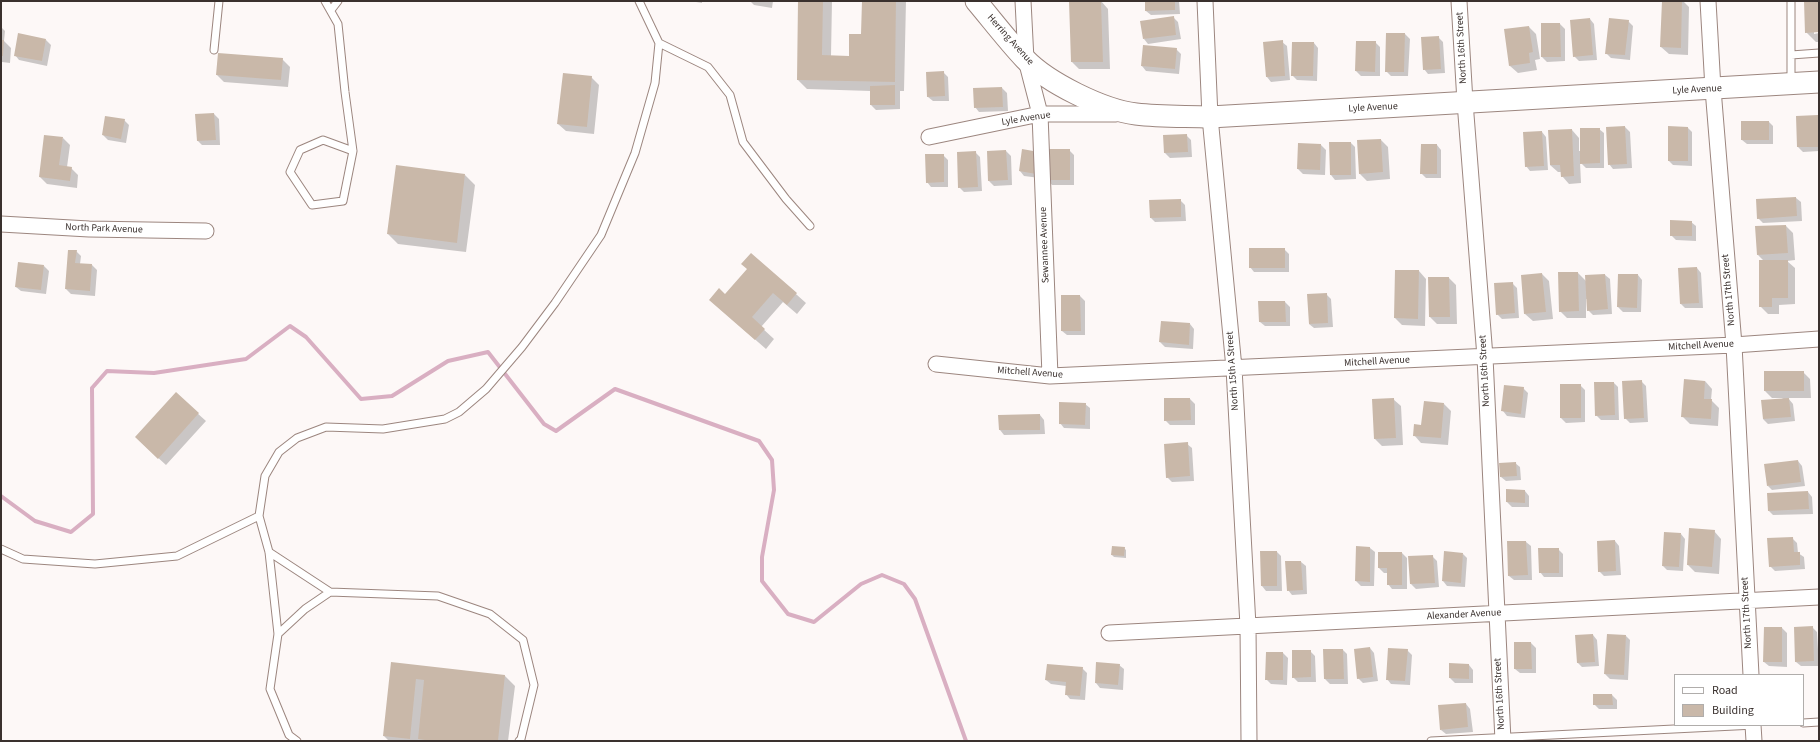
<!DOCTYPE html>
<style>
body{margin:0}
#map{position:relative;width:1820px;height:742px;overflow:hidden;background:#fdf8f7;font-family:"Source Sans 3",sans-serif}
canvas{display:block}
.frame{position:absolute;inset:0;border:2px solid #3a312e;pointer-events:none}
.legend{position:absolute;left:1674px;top:674px;width:130px;height:52px;box-sizing:border-box;background:#fff;border:1px solid #b0adab;margin:0;padding:5px 7px;list-style:none;font-size:12px;color:#3a312e}
.legend li{display:flex;align-items:center;gap:8px;height:20px}
.legend b{width:20px;border:1px solid #b0adab}
</style>
<div id="map">
<canvas width="1820" height="742"></canvas>
<div class="frame"></div>
<ul class="legend">
<li><b style="height:5px;background:#fff"></b>Road</li>
<li><b style="height:11px;background:#c9b8a9"></b>Building</li>
</ul>
</div>
<script>
const g = document.querySelector('canvas').getContext('2d');
g.lineJoin = 'round';
function paint(path, color) { g.fillStyle = color; g.fill(path, 'evenodd'); }
function trace(path, color, width, dash) { g.strokeStyle = color; g.lineWidth = width; g.lineCap = dash ? 'butt' : 'round'; g.setLineDash(dash || []); g.stroke(path); }
function write(font, color, halo, rows, align = 'center') {
  g.font = font + ' "Source Sans 3",sans-serif'; g.lineWidth = 3.5; g.setLineDash([]); g.textBaseline = 'middle'; g.strokeStyle = halo; g.fillStyle = color; for (const [text, x, y, turn = 0] of rows) {
    g.save(); g.translate(x, y); g.rotate((+turn || 0) * Math.PI / 180); g.textAlign = isNaN(turn) ? turn : align; if (halo) g.strokeText(text, 0, 0); g.fillText(text, 0, 0); g.restore();
  }
}
const shadow = new Path2D(`
 M690 1H702V3Z
 M750 1H773L772 8 754 5Z
 M799 1H832L831 56 850 57 862 35 863 1H906L904 91H900V109L876 110 871 105V91L807 89 798 80Z
 M1101 1 1108 9 1110 69H1079L1072 62 1070 2Z
 M1146 1H1179L1180 14 1151 15 1146 11Z
 M1663 1H1683L1689 7 1688 55 1669 54 1661 47Z
 M1805 1H1819V31L1814 32V34L1819 33V42H1816L1806 32Z
 M1173 17 1178 22 1181 39 1148 44 1144 39Z
 M1590 19 1594 24 1597 60 1579 61 1574 56Z
 M1628 21 1633 26 1630 60 1611 58 1606 53Z
 M1560 24 1565 29V61L1547 62 1542 57Z
 M1 27 5 31 4 41 11 48 10 63 2 62 1 71Z
 M1529 27 1536 34 1540 59 1535 60 1537 70 1518 73 1510 66 1505 30Z
 M1405 34 1410 39 1408 76H1391L1386 71Z
 M1438 37 1443 42 1445 73 1428 74 1424 69Z
 M46 40 51 45 47 66 19 60 15 55Z
 M1282 42 1287 46 1290 80 1271 82 1267 77Z
 M1375 42 1380 47V76H1361L1356 71Z
 M1314 43 1318 48 1317 81 1297 80 1292 75Z
 M1176 49 1181 54 1179 74 1146 71 1142 66Z
 M282 59 290 67 288 87 224 82 217 75Z
 M943 72 948 77 949 101H933L928 97Z
 M591 77 599 85 594 134 566 131 558 124Z
 M1002 88 1007 93 1008 111 979 112 975 107 974 89Z
 M214 114 219 119 220 145H202L197 140Z
 M1818 116 1819 118V151L1803 152 1798 147Z
 M124 120 129 125 126 143 108 140 103 135Z
 M1769 122 1773 126V144H1747L1742 140Z
 M1625 127 1630 132 1632 168 1613 169 1609 164Z
 M1688 128 1692 132V166L1673 165 1669 161Z
 M1599 129 1604 133V168H1586L1580 162 1581 183 1569 184 1562 176 1561 172H1558L1550 165 1572 130 1579 138V151H1581Z
 M1542 132 1546 137 1548 170 1530 171 1526 166Z
 M1186 135 1191 140 1192 157 1170 158 1165 153 1164 136Z
 M63 138 70 145 67 167 71 168 78 175 77 188 47 184 40 177Z
 M1381 140 1388 147 1390 179 1367 181 1360 174Z
 M1351 143 1355 147 1356 179 1335 180 1331 175Z
 M1321 145 1326 150 1325 175 1303 174 1298 169Z
 M1437 145 1441 150V178H1426L1421 173Z
 M1023 150 1040 178 1024 176 1020 171Z
 M1069 150 1074 155V185H1052L1048 180Z
 M1006 151 1011 156 1012 185 994 186 989 181Z
 M975 152 980 157 982 191 964 192 959 187Z
 M943 155 948 160V187H931L927 182Z
 M465 175 475 185 466 252 398 244 388 234Z
 M1796 198 1801 202 1802 221 1763 223 1758 218Z
 M1180 200 1185 205 1186 221 1155 222 1151 218Z
 M1691 222 1696 226V241L1676 240 1671 235Z
 M1786 226 1793 233 1795 260 1787 261 1795 268V304L1779 305V314H1768L1760 306 1764 261 1758 255Z
 M1284 249 1289 254V272H1254L1250 267Z
 M76 251 81 256 80 264 92 265 97 270 95 296 71 294 66 289Z
 M751 254 806 303 797 314 783 302 761 327 774 339 766 349 710 300 725 295 748 270Z
 M44 266 49 271 46 294 21 291 16 287Z
 M1697 268 1701 273 1703 308H1685L1681 304Z
 M1419 271 1426 279 1425 326 1402 325 1395 318Z
 M1578 273 1586 281 1605 275 1610 279 1612 314 1593 315 1588 310 1587 299H1586V318H1567L1560 311Z
 M1542 274 1549 281 1553 319 1533 321 1525 314Z
 M1638 275 1642 280 1641 312H1623L1618 307Z
 M1429 278H1449L1456 285 1457 324H1437L1430 317Z
 M1512 283 1517 288 1519 318 1502 319 1497 314Z
 M1326 294 1331 299 1333 327 1314 328 1309 324Z
 M1080 296 1085 301V335H1067L1062 331Z
 M1285 302 1290 307V326H1265L1260 322Z
 M1190 324 1194 329 1193 349 1165 347 1160 342Z
 M1803 372 1810 379 1811 398H1788L1793 404 1795 421 1768 424 1763 419 1783 398H1772L1765 391Z
 M1641 381 1646 386 1648 422 1630 423 1625 418Z
 M1705 381 1712 389 1711 400 1719 408 1718 426 1690 424 1682 416Z
 M1614 383 1618 387 1619 420H1601L1596 415Z
 M1580 385 1585 390V422L1566 423 1561 418Z
 M1523 388 1528 393 1525 418 1507 416 1503 411Z
 M176 394 206 421 166 465 143 444Z
 M1165 399H1190L1195 404V425H1170L1165 420Z
 M1393 399 1401 406 1403 445 1382 446 1375 439Z
 M1085 404 1090 408V429L1064 428 1060 423Z
 M1444 404 1451 411 1448 445 1421 443 1414 435Z
 M1040 415 1044 420 1045 434 1004 435 1000 430 999 416Z
 M1187 444 1192 448 1194 481 1172 482 1167 477Z
 M1798 461 1802 466 1805 486 1772 490 1768 486Z
 M1515 463 1520 467 1521 480 1506 481 1501 477Z
 M1525 491 1529 496V507H1512L1507 502Z
 M1808 492 1812 497 1813 514 1773 515 1769 511Z
 M1690 530 1714 531 1721 539 1719 574 1695 572 1688 565Z
 M1681 534 1685 539 1683 571 1667 570 1663 566Z
 M1792 538 1797 543 1798 553 1804 557 1805 569 1775 571 1770 566Z
 M1615 541 1619 546 1621 575 1604 576 1599 571Z
 M1526 542 1531 546 1532 580H1514L1509 576Z
 M1124 548 1126 550V558L1114 557 1112 555Z
 M1370 548 1375 552 1374 586H1361L1356 581Z
 M1558 549 1563 554V577H1544L1540 572Z
 M1277 552 1281 556 1282 591H1266L1262 586Z
 M1402 553 1407 558V589H1392L1388 584V573H1384L1379 568Z
 M1463 554 1467 558 1465 587 1447 586 1443 581Z
 M1432 556 1437 561 1439 587 1416 589 1411 584Z
 M1301 562 1306 566 1307 594 1292 595 1288 590Z
 M1812 627 1817 632 1819 666H1801L1796 662Z
 M1765 628H1782L1787 633V667L1769 666 1764 662Z
 M1593 635 1597 640 1599 666 1582 667 1577 662Z
 M1626 636 1630 640 1628 680 1610 679 1605 674Z
 M1531 643 1536 648V673H1520L1515 669Z
 M1370 648 1374 653 1378 681 1363 683 1358 678Z
 M1324 650H1343L1347 654 1348 684H1330L1325 679Z
 M1407 650 1412 655 1410 685 1391 684 1387 679Z
 M1310 651 1315 656 1316 682H1298L1293 677Z
 M1267 653H1283L1288 658 1287 685 1271 684 1266 679Z
 M392 663 505 676 515 686 508 741H389L384 736Z
 M1097 663 1119 665 1124 669 1123 690 1100 688 1096 683Z
 M1469 665 1473 670V683H1455L1450 678Z
 M1082 668 1087 673 1085 700 1070 699 1066 694V686L1051 684 1046 680Z
 M1612 695 1617 700V709H1599L1594 704Z
 M1466 704 1470 709 1473 732 1446 734 1441 730Z`);
const stream = new Path2D(`
 M1 496 35 521 71 532 93 514 92 388 107 371 154 373 246 359 290 326 306 337 361 399 392 396 448 361 488 352 544 424 556 431 615 389 759 441 772 460 774 490 762 557V581L788 614 814 622 861 584 882 575 904 584 915 599 966 741`);
const building = new Path2D(`
 M798 1H823L822 55 849 56V34H861L862 1H896L895 82 797 80Z
 M1069 1H1101L1103 62H1071Z
 M1145 1H1175V10L1145 11Z
 M1662 1H1682L1681 48 1660 47Z
 M1804 1H1819V32L1805 33Z
 M1174 16 1176 35 1143 39 1140 21Z
 M1590 18 1593 55 1573 57 1570 20Z
 M1609 18 1629 20 1625 55 1605 54Z
 M1541 23H1560L1561 57H1541Z
 M1529 26 1533 52 1529 53 1530 63 1509 66 1504 29Z
 M18 33 46 39 42 61 14 56Z
 M1386 33H1405L1404 72H1385Z
 M1439 36 1441 69 1423 70 1421 37Z
 M1 40H4L3 56H1Z
 M1283 40 1285 76 1266 77 1263 42Z
 M1356 41H1376L1375 72 1355 71Z
 M1292 42H1314L1313 76H1291Z
 M1143 45 1177 48 1175 69 1141 66Z
 M218 53 283 58 281 80 216 75Z
 M944 71 945 96 927 97 926 72Z
 M563 73 592 76 587 127 557 124Z
 M895 85V105H870V86Z
 M1002 87 1003 107 974 108 973 88Z
 M214 113 216 140 197 141 195 114Z
 M1818 115 1819 147H1797L1796 116Z
 M105 116 125 119 121 139 102 135Z
 M1741 121H1769V140H1741Z
 M1625 126 1627 164 1608 165 1606 127Z
 M1668 126 1688 127V161H1668Z
 M1580 128H1600V163L1580 164Z
 M1572 129 1574 176 1561 177 1560 165H1550L1548 130Z
 M1542 131 1544 166 1525 167 1523 132Z
 M1187 134 1188 152 1164 153 1163 135Z
 M44 135 63 137 59 165 72 167 70 181 39 177Z
 M1381 139 1383 172 1359 174 1357 140Z
 M1329 142H1351V175H1330Z
 M1298 143 1321 144 1320 170 1297 169Z
 M1421 144H1437V174H1420Z
 M1022 149 1039 152 1036 174 1019 171Z
 M1047 149H1070V180H1047Z
 M1006 150 1008 180 988 181 987 151Z
 M976 151 978 187 958 188 957 152Z
 M925 154H944V182L926 183Z
 M396 165 465 174 457 243 387 234Z
 M1796 197 1797 216 1757 219 1756 199Z
 M1181 199V217L1150 218 1149 200Z
 M1670 220 1692 221V236H1670Z
 M1786 225 1788 253 1757 255 1755 226Z
 M1249 248H1285V268H1249Z
 M68 250H77L75 263 92 264 90 291 65 289Z
 M751 253 797 293 787 305 773 293 752 317 765 329 755 340 709 300 719 288 725 294 747 269 741 264Z
 M1759 260H1788V298H1772V307H1759Z
 M18 262 44 265 41 290 15 287Z
 M1697 267 1699 303 1680 304 1678 268Z
 M1395 270H1419L1418 319 1394 318Z
 M1558 272H1578L1579 311 1559 312Z
 M1542 273 1546 312 1524 314 1521 275Z
 M1605 274 1608 309 1587 311 1585 275Z
 M1618 274H1638L1637 308 1617 307Z
 M1428 277H1449L1450 317H1429Z
 M1513 282 1515 313 1496 315 1494 283Z
 M1327 293 1328 323 1309 324 1307 294Z
 M1061 295H1080L1081 331H1061Z
 M1258 301H1285L1286 322H1259Z
 M1161 321 1190 323 1189 345 1159 342Z
 M1764 371H1804V391H1764Z
 M1684 379 1705 381 1704 399H1712L1711 419 1681 417Z
 M1642 380 1644 418 1624 419 1622 381Z
 M1594 382H1614L1615 415 1595 416Z
 M1560 384H1581V418H1560Z
 M1504 385 1524 387 1521 414 1501 411Z
 M176 392 199 413 158 459 135 437Z
 M1164 398H1190L1191 420 1164 421Z
 M1394 398 1396 438 1374 439 1372 399Z
 M1789 398 1791 417 1763 419 1761 400Z
 M1424 401 1444 403 1441 438 1413 436 1414 424 1421 425Z
 M1059 402 1086 403 1085 425 1059 424Z
 M1040 414V430H999L998 415Z
 M1188 442 1190 476 1166 478 1164 444Z
 M1798 460 1801 482 1767 486 1764 464Z
 M1516 462 1517 476 1500 477 1499 463Z
 M1506 489 1525 490V503L1506 502Z
 M1808 491 1809 509 1768 511 1767 493Z
 M1689 528 1715 530 1712 567 1687 565Z
 M1664 532 1681 533 1679 567 1662 566Z
 M1793 537 1794 552H1800V565L1769 567 1767 538Z
 M1615 540 1616 571 1598 572 1597 541Z
 M1507 541H1526L1528 575 1508 576Z
 M1112 546 1125 547 1124 556 1111 555Z
 M1356 546 1370 547V582L1355 581Z
 M1538 548H1559V573H1539Z
 M1260 551H1277V586H1261Z
 M1444 551 1463 553 1461 583 1442 581Z
 M1378 552H1402V585H1387V568H1378Z
 M1433 555 1435 583 1410 584 1408 556Z
 M1285 561H1301L1303 590 1287 591Z
 M1813 626 1814 661 1795 662 1794 627Z
 M1764 627H1782V662H1763Z
 M1593 634 1595 662 1577 663 1575 635Z
 M1607 634 1626 635 1624 675 1604 674Z
 M1514 642H1531L1532 669H1514Z
 M1370 647 1373 677 1357 679 1354 649Z
 M1388 648 1408 649 1405 681 1386 680Z
 M1323 649H1343L1344 679H1324Z
 M1292 650H1311V677L1292 678Z
 M1266 652H1283V680H1265Z
 M391 662 505 675 498 741H431L418 739 424 680 416 679 410 739 383 736Z
 M1096 662 1120 664 1118 685 1095 683Z
 M1449 663 1469 664V679L1449 678Z
 M1047 664 1083 667 1080 696 1065 695 1066 682 1045 680Z
 M1593 694H1612L1613 705H1593Z
 M1466 703 1468 727 1440 730 1438 705Z`);
const service = new Path2D(`
 M325 1 338 24 345 92 353 151 343 201 312 205 290 172 300 150 323 140 353 151
 M1791 1V82
 M331 10 338 1
 M659 43 708 67 730 95 743 142 786 199 810 226
 M214 50 219 1
 M1791 55 1819 53
 M1 549 23 559 95 564 177 556 259 516
 M269 552 330 592
 M278 634 305 609 330 592 438 596 490 614 523 640 534 685 521 739 519 741
 M1803 723 1819 722
 M297 741 289 735 270 689 278 634 269 552 259 516 265 476 279 452 297 438 326 427 383 429 445 419 459 412 486 389 522 347 555 303 601 235 635 153 655 83 659 43 639 1
 M1431 741 1755 725`);
const minor = new Path2D(`
 M1023 1 1026 60 1040 114 1050 376
 M1205 1 1210 117 1234 368 1248 626 1249 741
 M1459 1 1465 102 1485 357 1503 741
 M1708 1 1713 89 1734 345 1751 675
 M929 137 1040 114H1116
 M1 224 89 229 206 231
 M936 364 1050 376 1734 345 1819 339
 M1109 633 1819 597
 M1753 725 1754 741`);
const secondary = new Path2D(`
 M976 1C992 20 1008 41 1025 59 1048 83 1103 110 1136 114 1160 117 1185 116 1210 117L1819 82`);
const streetNames = [
 ["Herring Avenue",1010,40,48],
 ["North 16th Street",1462,48,-93],
 ["Lyle Avenue",1697,90,-3],
 ["Lyle Avenue",1373,108,-3],
 ["Lyle Avenue",1026,119,-9],
 ["North Park Avenue",104,229,2],
 ["Sewannee Avenue",1045,245,-92],
 ["North 17th Street",1729,290,-95],
 ["Mitchell Avenue",1701,346,-3],
 ["Mitchell Avenue",1377,362,-3],
 ["North 15th A Street",1233,371,-94],
 ["North 16th Street",1485,371,-93],
 ["Mitchell Avenue",1030,373,4],
 ["North 17th Street",1747,613,-93],
 ["Alexander Avenue",1464,615,-3],
 ["North 16th Street",1500,694,-93]
];
paint(shadow, '#0003');
trace(stream, '#d9afc2', 4);
paint(building, '#c9b8a9');
trace(service, '#9c867f', 9);
trace(minor, '#9c867f', 17);
trace(secondary, '#9c867f', 23);
trace(service, '#fff', 7);
trace(minor, '#fff', 15);
trace(secondary, '#fff', 21);
write('10px', '#3a312e', '#fff', streetNames);
</script>
